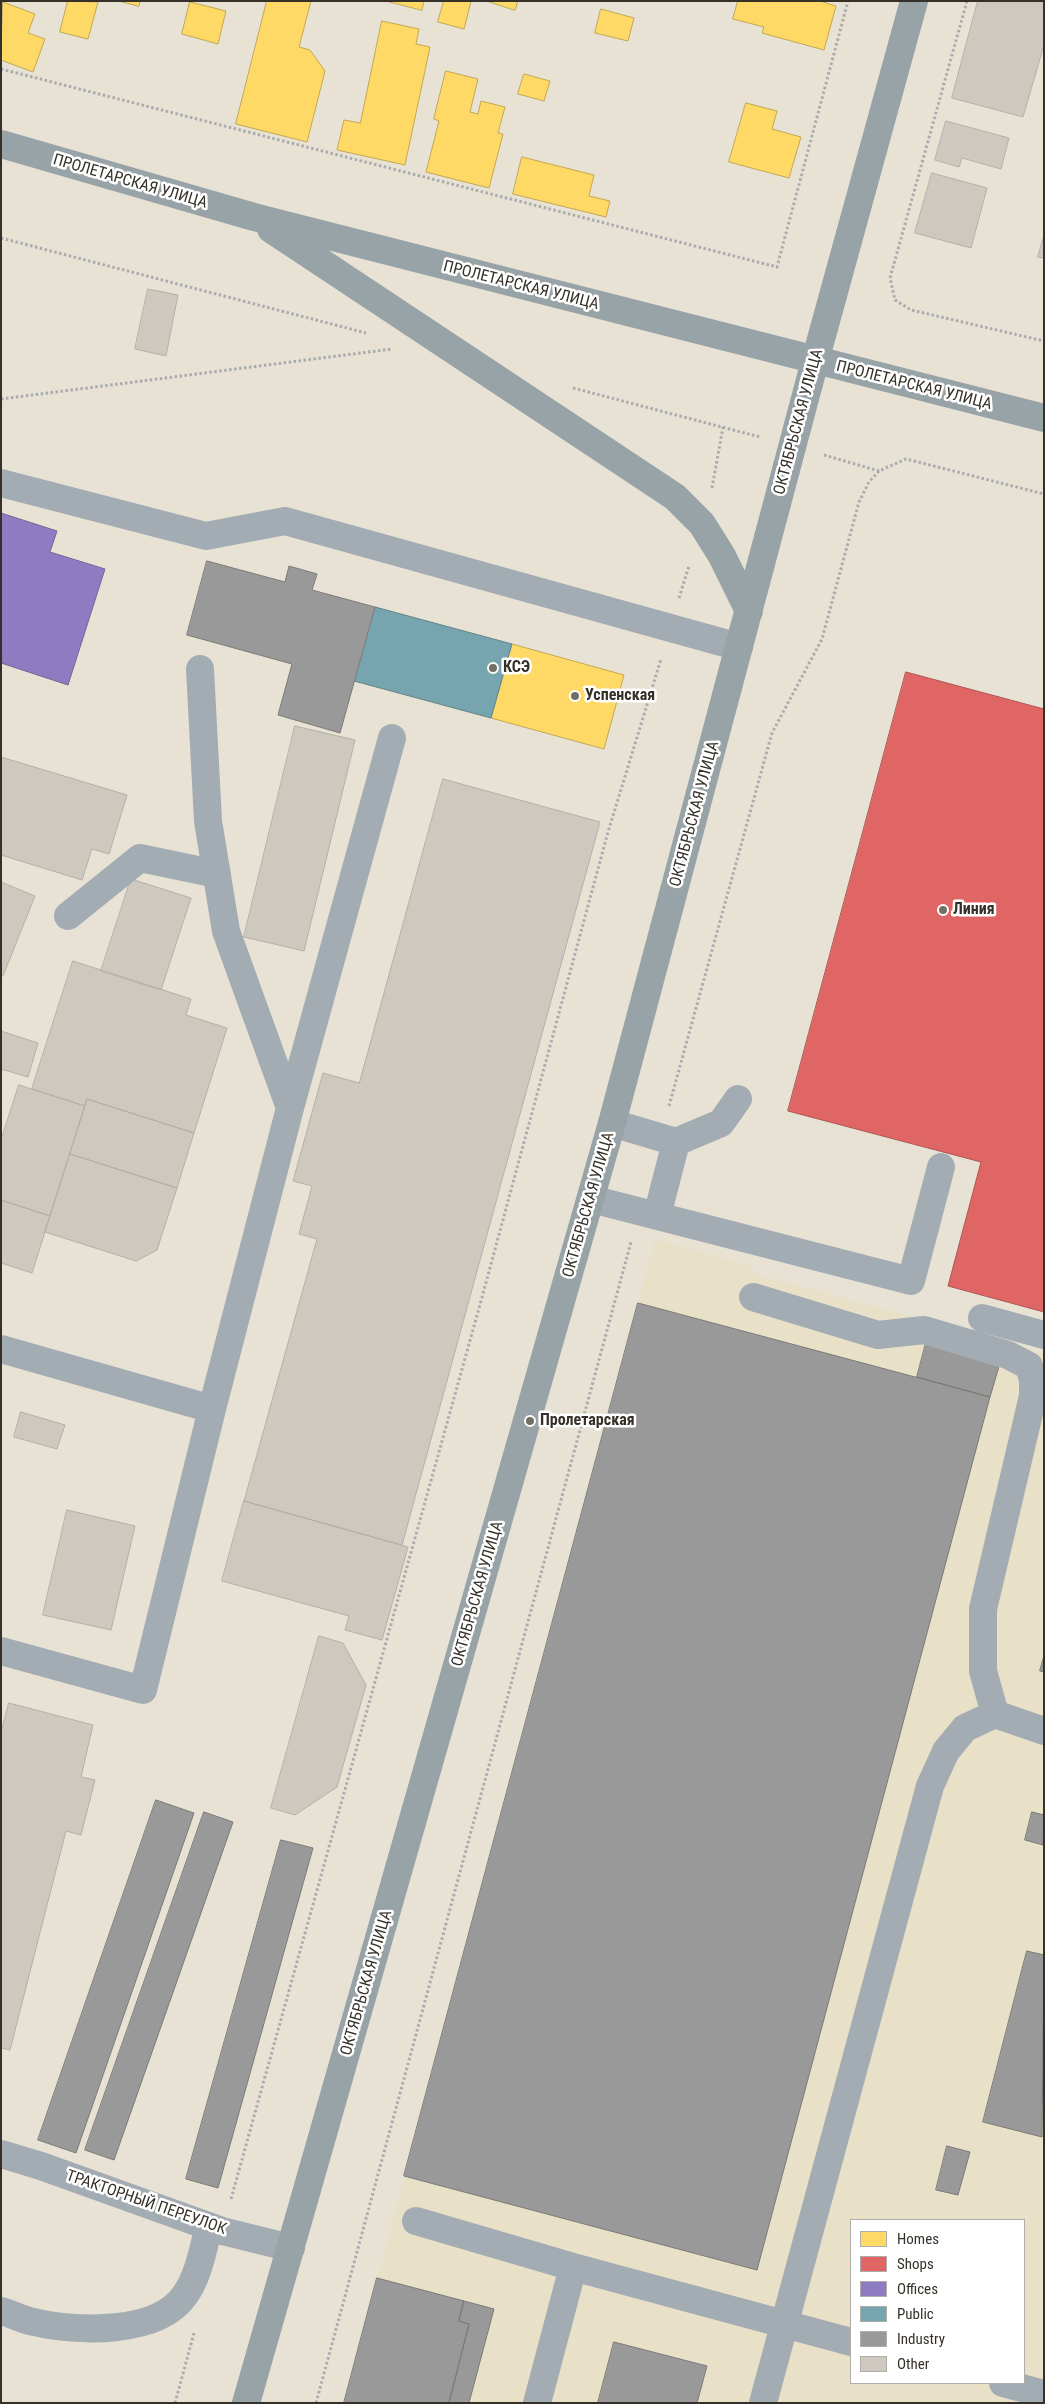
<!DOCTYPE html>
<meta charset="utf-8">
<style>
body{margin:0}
#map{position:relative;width:1045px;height:2404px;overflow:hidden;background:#e8e2d5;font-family:"Roboto Condensed",sans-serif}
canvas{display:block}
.frame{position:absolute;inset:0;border:2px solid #353128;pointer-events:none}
.legend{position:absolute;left:850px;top:2219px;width:175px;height:165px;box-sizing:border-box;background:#fff;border:1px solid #aeada9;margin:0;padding:6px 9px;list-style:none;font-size:15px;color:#353128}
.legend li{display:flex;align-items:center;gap:10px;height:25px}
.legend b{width:25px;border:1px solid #aeada9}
</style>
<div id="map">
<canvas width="1045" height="2404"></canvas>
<div class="frame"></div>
<ul class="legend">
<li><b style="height:14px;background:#ffd966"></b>Homes</li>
<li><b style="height:14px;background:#e06666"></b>Shops</li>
<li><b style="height:14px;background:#8e7cc3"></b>Offices</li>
<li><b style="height:14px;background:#76a5af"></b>Public</li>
<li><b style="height:14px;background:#999"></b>Industry</li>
<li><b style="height:14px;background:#cec9bf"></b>Other</li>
</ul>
</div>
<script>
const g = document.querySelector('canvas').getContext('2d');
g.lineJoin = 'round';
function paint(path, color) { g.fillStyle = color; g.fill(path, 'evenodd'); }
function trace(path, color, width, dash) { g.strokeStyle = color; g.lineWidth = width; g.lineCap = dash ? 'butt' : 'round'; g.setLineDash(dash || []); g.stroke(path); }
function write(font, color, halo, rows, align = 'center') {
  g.font = font + ' "Roboto Condensed",sans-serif'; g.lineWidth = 5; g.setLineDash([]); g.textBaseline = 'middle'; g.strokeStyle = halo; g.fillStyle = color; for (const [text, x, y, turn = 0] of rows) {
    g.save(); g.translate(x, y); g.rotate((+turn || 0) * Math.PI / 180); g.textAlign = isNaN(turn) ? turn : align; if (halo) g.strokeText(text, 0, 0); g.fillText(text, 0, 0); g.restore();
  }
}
const built = new Path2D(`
 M655 1240 749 1265 755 1274 1044 1353V2403H344ZM851 2220H1024V2383H851Z`);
const homes = new Path2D(`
 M68 1 98 2 88 39 60 32Z
 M119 1H140L139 6Z
 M267 1H311L299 47 310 50 325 71 307 142 236 124Z
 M386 1H424L422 10Z
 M444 1H471L464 29 438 22Z
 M487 1H518L515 10Z
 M738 1H820L836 6 824 50 762 33 764 27 733 19Z
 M3 2 35 14 28 33 45 39 33 72 1 60Z
 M190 2 226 11 218 44 182 34Z
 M601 9 634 18 628 41 595 33Z
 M382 21 419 29 416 44 430 47 405 165 337 150 344 120 360 123Z
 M446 71 478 79 470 112 478 114 481 101 505 107 498 133 503 134 489 188 426 172 439 121 434 119Z
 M524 74 550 81 544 101 518 94Z
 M746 103 777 111 772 129 801 137 789 178 729 162Z
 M522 157 594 175 589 196 610 201 606 217 513 194Z
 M512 644 624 675 604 749 491 718Z`);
const shops = new Path2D(`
 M906 672 1044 709V1312L948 1286 981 1162 788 1111Z`);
const offices = new Path2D(`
 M1 513 57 531 50 552 105 569 68 685 1 663Z`);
const public = new Path2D(`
 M375 607 512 644 491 718 354 681Z`);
const industry = new Path2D(`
 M207 561 285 582 289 566 317 574 312 590 375 607 340 733 278 715 292 664 187 635Z
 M638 1303 990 1397 757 2270 404 2176Z
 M926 1343 1000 1363 990 1397 917 1377Z
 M1044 1656V1672L1040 1671Z
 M156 1800 194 1813 76 2153 38 2140Z
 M204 1812 233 1822 114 2160 85 2150Z
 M1032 1812 1044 1815 1043 1845 1025 1840Z
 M281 1840 313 1848 218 2188 186 2179Z
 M1027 1951 1044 1955 1042 2137 983 2122Z
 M947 2146 970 2152 958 2195 936 2190Z
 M377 2278 464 2301 459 2321 469 2324 449 2403H344Z
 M464 2301 494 2309 469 2403H449L469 2324 459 2321Z
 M614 2342 707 2366 697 2403H598Z`);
const building = new Path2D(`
 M978 1H1044V45L1023 117 952 98Z
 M946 121 1009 138 1001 169 962 158 959 167 935 160Z
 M932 173 987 188 971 248 915 233Z
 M1044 236V258L1038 257Z
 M148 289 178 295 166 356 135 349Z
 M295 726 355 740 304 951 244 937Z
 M1 757 127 795 109 854 92 849 82 880 1 855Z
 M443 779 600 822 402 1545 244 1501 317 1239 299 1234 312 1186 293 1181 323 1073 359 1083Z
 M131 879 191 898 161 990 101 971Z
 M1 882 35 896 3 976 1 975Z
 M73 961 191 999 186 1015 227 1028 194 1133 87 1099 85 1106 32 1089Z
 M1 1031 38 1043 28 1077 1 1069Z
 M19 1085 85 1106 50 1216 1 1200V1140Z
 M87 1099 194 1133 177 1188 70 1154Z
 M70 1154 177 1188 157 1250 136 1261 45 1232Z
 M1 1200 50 1216 32 1273 1 1263Z
 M21 1412 65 1425 57 1449 14 1437Z
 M244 1501 408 1547 382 1640 345 1630 349 1616 222 1581Z
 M67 1510 135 1526 111 1630 43 1615Z
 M319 1636 343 1643 366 1685 337 1787 295 1815 271 1808Z
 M9 1703 93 1725 81 1777 95 1780 81 1835 66 1831 10 2050 1 2048V1733Z`);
const path = new Path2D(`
 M967 1 890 278 895 300 911 310 1044 341
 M1 69 777 267 848 1
 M1 238 366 333
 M573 388 760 437
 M1 399 392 349
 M824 455 879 471
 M712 488 723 427
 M679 598 689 566
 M669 1106 772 733 822 639 859 502 869 482 879 471 906 459 1044 494
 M231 2199 481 1301 608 832 661 659
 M175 2403 194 2333
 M316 2403 631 1242`);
const minor = new Path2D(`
 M1 483 206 536 285 521 739 647
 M200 669 208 821 226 931 290 1108
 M68 916 140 858 217 874
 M612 1123 676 1142 721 1123 738 1099
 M591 1199 911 1281 941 1167
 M657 1216 676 1142
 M753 1297 878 1335 924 1330 1008 1355 1029 1366 1033 1380V1396L983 1609V1671L995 1714 965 1728 946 1751 930 1786 763 2403
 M982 1318 1044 1335
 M1 1349 212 1409 143 1690 1 1651
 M212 1409 290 1108 392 738
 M995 1714 1044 1731
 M1 2154 41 2166 222 2231 291 2248
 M416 2221 573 2267
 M1 2311C12 2314 23 2320 34 2322 76 2332 158 2335 185 2295 199 2275 203 2249 209 2226
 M1003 2383 1044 2394
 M537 2403 573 2267 851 2342`);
const major = new Path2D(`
 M1 144 254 217 1044 418
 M271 229 675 497 702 524 722 556 749 611
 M246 2403 612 1123 815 361 914 1`);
const markers = [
 [493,668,5,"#746f65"],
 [575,696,5,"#746f65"],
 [943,910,5,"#746f65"],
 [530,1421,5,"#746f65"]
];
const streetNames = [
 ["ПРОЛЕТАРСКАЯ УЛИЦА",130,182,16],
 ["ПРОЛЕТАРСКАЯ УЛИЦА",521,286,14],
 ["ПРОЛЕТАРСКАЯ УЛИЦА",914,386,14],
 ["ОКТЯБРЬСКАЯ УЛИЦА",799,422,-75],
 ["ОКТЯБРЬСКАЯ УЛИЦА",695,814,-75],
 ["ОКТЯБРЬСКАЯ УЛИЦА",589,1205,-74],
 ["ОКТЯБРЬСКАЯ УЛИЦА",478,1594,-74],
 ["ОКТЯБРЬСКАЯ УЛИЦА",367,1983,-74],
 ["ТРАКТОРНЫЙ ПЕРЕУЛОК",146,2203,19]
];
const poiNames = [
 ["КСЭ",503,668],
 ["Успенская",585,696],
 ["Линия",953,910],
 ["Пролетарская",540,1421]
];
paint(built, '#e9e0c8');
paint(homes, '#ffd966');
trace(homes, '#c2a753', 1);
paint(shops, '#e06666');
trace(shops, '#ad5653', 1);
paint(offices, '#8e7cc3');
trace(offices, '#736694', 1);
paint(public, '#76a5af');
trace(public, '#628286', 1);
paint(industry, '#999');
trace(industry, '#7b7a77', 1);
paint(building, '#cec9bf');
trace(building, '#b4afa5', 1);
trace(path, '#a8acae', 3, [2.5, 2.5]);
trace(minor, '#a3acb3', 28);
trace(major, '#98a3a8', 28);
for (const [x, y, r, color] of markers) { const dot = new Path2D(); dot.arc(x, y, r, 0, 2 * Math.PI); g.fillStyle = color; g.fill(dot); trace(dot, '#fff', 2); }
write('16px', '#353128', '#fff', streetNames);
write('bold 16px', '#353128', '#fff', poiNames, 'left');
</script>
